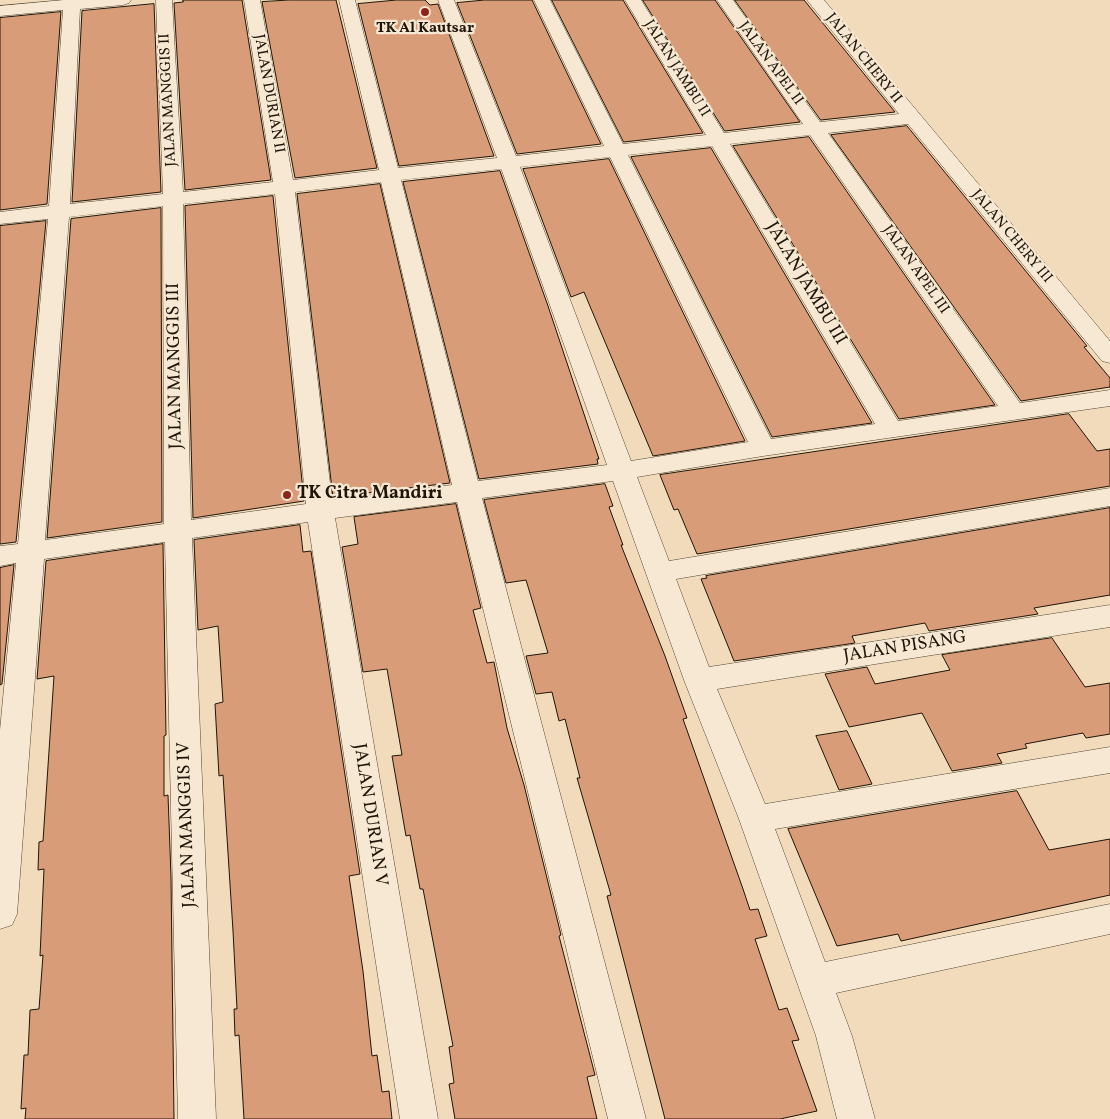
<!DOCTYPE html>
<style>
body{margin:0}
canvas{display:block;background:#f1dbba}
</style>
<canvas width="1110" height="1119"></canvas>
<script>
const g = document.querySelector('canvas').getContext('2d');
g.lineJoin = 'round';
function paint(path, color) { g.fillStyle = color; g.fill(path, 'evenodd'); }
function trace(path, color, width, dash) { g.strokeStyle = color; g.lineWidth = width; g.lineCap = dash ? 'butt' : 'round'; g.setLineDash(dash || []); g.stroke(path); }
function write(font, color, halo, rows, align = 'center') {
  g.font = font + ' Vollkorn,serif'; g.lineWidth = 4.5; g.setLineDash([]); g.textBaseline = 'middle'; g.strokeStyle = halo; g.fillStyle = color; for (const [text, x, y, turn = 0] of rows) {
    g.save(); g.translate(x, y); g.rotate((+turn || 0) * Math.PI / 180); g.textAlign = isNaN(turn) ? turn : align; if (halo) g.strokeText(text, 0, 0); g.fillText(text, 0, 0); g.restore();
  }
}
const building = new Path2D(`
 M183 0H242L271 180 185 190 174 3 183 2Z
 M289 0H336L377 168 295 178 262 2Z
 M397 0H425L430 5 438 4 494 156 399 166 358 4Z
 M485 0H532L601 144 517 154 457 3Z
 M552 0H623L703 133 624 142Z
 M643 0H715L800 122 725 131Z
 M735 0H804L895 112 821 120Z
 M154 4 161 192 72 202 82 11Z
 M61 12 47 204 0 210V18Z
 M907 126 1087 346 1084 347 1110 378V387L1021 401 831 135Z
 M809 137 995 405 899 419 733 146Z
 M711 148 872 423 772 437 631 157Z
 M609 159 745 441 653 456 584 292 571 297 523 169Z
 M500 171 548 306 599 459H597L598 464 479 479 403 182Z
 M380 184 450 483 333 497 297 194Z
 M273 196 304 501 193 518 185 206Z
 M161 208 162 522 47 538 71 219Z
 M46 221 16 542 0 544V226Z
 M1069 414 1097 451 1110 449V486L697 554 678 509 674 510 660 475Z
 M605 484 613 506 609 507 623 545H621L665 656 687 718 683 719 743 889 750 910 758 909 767 936 755 939 779 1010 787 1008 799 1040 792 1041 817 1111 780 1119H665L607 896 611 895 577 778H580L565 719 559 721 552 692 536 694 526 656 548 653 526 580 506 583 484 500Z
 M456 504 481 608 473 610 487 663 494 662 507 728 524 785 561 935 559 936 595 1075 587 1077 597 1119H455L449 1084 454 1083 449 1047 453 1046 423 889H420L410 835 406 836 392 756 402 755 387 669 363 672 342 547 358 544 354 517Z
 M1110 508V595L1034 608 1038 614 929 631 925 623 852 636 855 643 734 661 701 579 707 578 706 576Z
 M300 525 303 552 311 551 360 874 349 876 363 971 372 1056 377 1055 382 1092 389 1091 392 1119H244L239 1035 235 1036 234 1009H237L233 931 223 775 219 776 215 704 223 702 218 626 198 630 194 540Z
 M163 544 166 735 164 736V796L168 795 171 877 174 1119H25L26 1108 21 1109 24 1055H28L30 1010 39 1009 43 955 40 956 44 869 38 870 39 842 43 841 54 676 37 679 46 561Z
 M14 565 2 684 0 685V568Z
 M1052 638 1085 687 1110 683V734L1086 738 1083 733 1025 744 1027 748 997 754 1002 763 952 771 922 713 849 727 825 674 867 667 875 684 950 670 942 655Z
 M847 731 872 784 839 790 816 736Z
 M1017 791 1049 850 1110 839V895L901 941 898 934 837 946 788 829Z`);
const minor = new Path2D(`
 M64 0H131L129 3 123 5 80 9 70 204 163 194 156 0H172L183 192 273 182 244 0H260L293 180 379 170 339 0H355L398 168 497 158 438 0H454L516 156 604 146 534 0H550L623 144 706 135 625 0H641L724 133 803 124 717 0H733L820 122 899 114 807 0H824L1110 341V363L1102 361 908 124 828 133 1020 403 1110 390V406L763 456 637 477 669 561 1110 488V506L676 579 709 667 1110 605V627L717 689 765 804 1110 747V773L775 829 825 962 1110 904V934L836 993 852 1036 875 1119H837L816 1036 739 819 684 680 613 481 482 498 646 1119H608L457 502 335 518 438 1119H400L308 522 192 538 216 1119H178L165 542 44 559 17 914 12 925 0 929V730L16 563 0 566V546L18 544 48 219 0 224V212L49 206 63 10 0 16V6ZM810 135 998 406 898 421 730 144ZM712 146 875 424 771 439 628 155ZM610 157 748 442 631 461 520 167ZM501 169 502 171 607 465 478 481 401 180ZM381 182 452 485 332 500 295 192ZM275 194 306 504 191 520 183 204ZM163 206 164 524 45 540 69 217Z`);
const markers = [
 [425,12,5,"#8f2418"],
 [287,495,5,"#8f2418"]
];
const farPoinames = [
 ["TK Al Kautsar",425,29]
];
const farStreetnames = [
 ["JALAN CHERY II",863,59,51],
 ["JALAN APEL II",770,64,54],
 ["JALAN JAMBU II",676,69,58],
 ["JALAN DURIAN II",268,94,80],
 ["JALAN MANGGIS II",169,100,-93],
 ["JALAN CHERY III",1011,237,50],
 ["JALAN APEL III",915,270,55]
];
const streetNames = [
 ["JALAN JAMBU III",805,284,59],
 ["JALAN MANGGIS III",176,366,-91],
 ["JALAN PISANG",905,648,-9],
 ["JALAN DURIAN V",369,815,81],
 ["JALAN MANGGIS IV",188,825,-92]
];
const poiNames = [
 ["TK Citra Mandiri",297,495]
];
paint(building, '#d99c79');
trace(building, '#1f1509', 1);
trace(minor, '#544635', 1);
paint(minor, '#f6e8d2');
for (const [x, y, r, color] of markers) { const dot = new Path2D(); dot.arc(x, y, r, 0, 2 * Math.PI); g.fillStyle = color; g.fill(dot); trace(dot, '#f6e8d2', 2); }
write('bold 15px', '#1f1509', '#f6e8d2', farPoinames);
write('15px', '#1f1509', '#f6e8d2', farStreetnames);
write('18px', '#1f1509', '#f6e8d2', streetNames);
write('bold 18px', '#1f1509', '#f6e8d2', poiNames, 'left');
</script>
